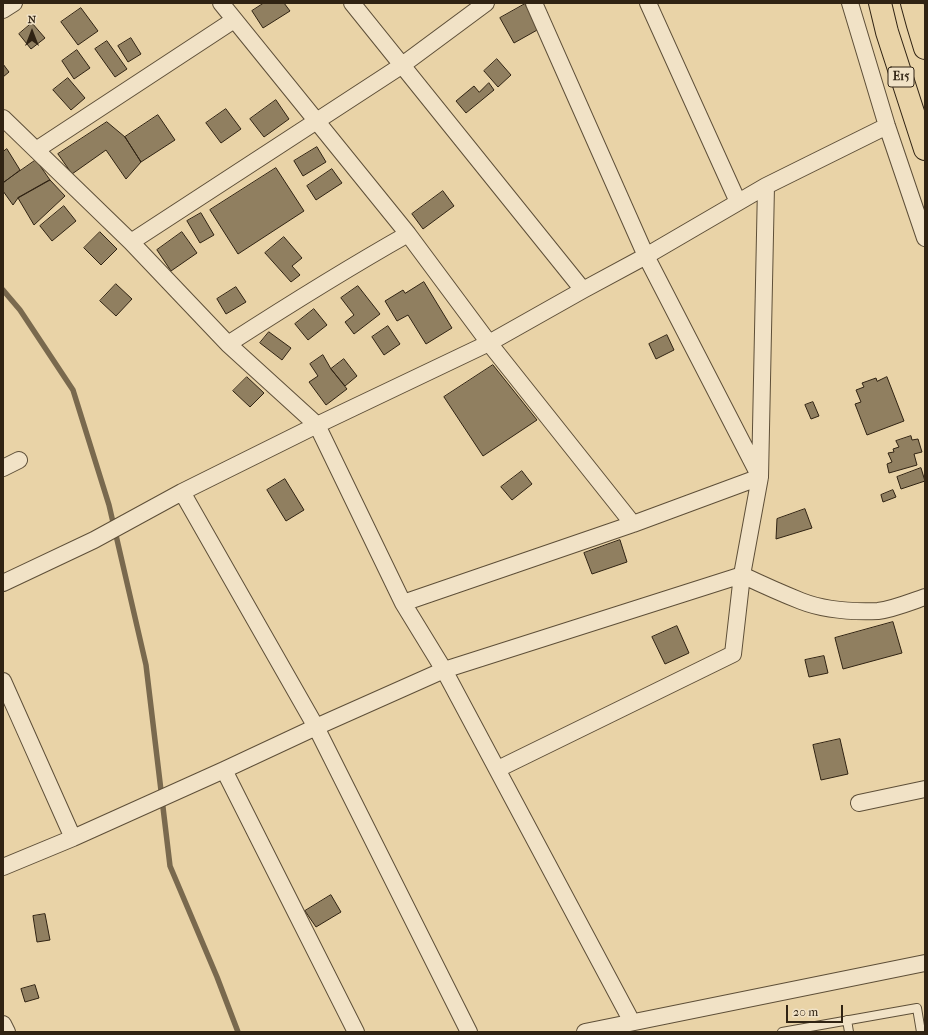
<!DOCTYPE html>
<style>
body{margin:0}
#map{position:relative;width:928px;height:1035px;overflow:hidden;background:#e9d3a7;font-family:"IM FELL French Canon",serif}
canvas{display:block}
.frame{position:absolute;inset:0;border:4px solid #302313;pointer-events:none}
.north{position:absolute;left:12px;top:12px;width:40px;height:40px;-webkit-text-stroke:3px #f1e2c6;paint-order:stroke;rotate:0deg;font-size:11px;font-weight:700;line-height:16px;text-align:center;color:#302313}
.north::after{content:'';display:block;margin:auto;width:14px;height:18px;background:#302313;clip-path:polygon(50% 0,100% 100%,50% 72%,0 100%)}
.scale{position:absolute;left:786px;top:1005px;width:57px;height:18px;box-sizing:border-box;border:2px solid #302313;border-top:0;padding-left:5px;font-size:12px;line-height:14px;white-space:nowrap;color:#302313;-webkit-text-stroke:3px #f1e2c6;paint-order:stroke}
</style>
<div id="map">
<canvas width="928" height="1035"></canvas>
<div class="frame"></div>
<div class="north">N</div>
<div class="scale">20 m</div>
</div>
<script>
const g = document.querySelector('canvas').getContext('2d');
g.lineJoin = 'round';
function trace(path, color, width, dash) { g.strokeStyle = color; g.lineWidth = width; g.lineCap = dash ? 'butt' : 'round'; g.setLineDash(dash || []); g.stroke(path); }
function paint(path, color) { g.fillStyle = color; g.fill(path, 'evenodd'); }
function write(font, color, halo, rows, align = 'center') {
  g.font = font + ' "IM FELL French Canon",serif'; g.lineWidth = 3; g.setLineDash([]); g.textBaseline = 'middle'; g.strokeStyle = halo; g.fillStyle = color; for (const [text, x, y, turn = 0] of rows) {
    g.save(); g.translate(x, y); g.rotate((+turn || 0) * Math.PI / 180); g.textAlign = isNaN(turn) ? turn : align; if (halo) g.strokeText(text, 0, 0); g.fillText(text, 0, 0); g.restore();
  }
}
const stream = new Path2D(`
 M3 290 20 310 73 390 109 505 146 665 170 866 217 977 238 1032`);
const building = new Path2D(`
 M264 3H284L290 11 263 28 252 11Z
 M525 4 539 29 514 43 500 18Z
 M81 8 98 31 78 45 61 22Z
 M32 23 45 38 31 49 19 34Z
 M131 38 141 54 128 62 118 46Z
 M107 41 127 69 115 77 95 49Z
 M77 50 90 68 74 79 62 61Z
 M497 59 511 75 498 87 484 71Z
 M3 64 9 72 3 77Z
 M68 78 85 98 71 110 53 90Z
 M489 83 494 90 466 113 456 101 474 86 479 92Z
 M276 100 289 119 264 137 250 119Z
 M226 109 241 129 221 143 206 123Z
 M158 115 175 140 141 162 125 137Z
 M107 122 125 137 141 162 126 179 106 150 72 174 58 154Z
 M317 147 326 162 303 176 294 161Z
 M7 149 20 170 3 183V152Z
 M36 160 50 180 18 198 13 205 3 191V183Z
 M276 168 304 211 238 254 210 210Z
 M332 169 342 183 316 200 307 186Z
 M50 180 65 196 34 225 18 198Z
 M443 191 454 206 423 229 412 214Z
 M64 206 76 221 52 241 40 226Z
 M201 213 214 235 200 243 187 221Z
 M100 232 117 249 101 265 84 248Z
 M182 232 197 253 171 271 157 250Z
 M284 237 302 258 292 266 300 275 291 282 265 253Z
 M424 282 452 328 426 344 408 315 397 321 385 301 403 290 405 293Z
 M116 284 132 299 116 316 100 301Z
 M358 286 380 314 354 334 345 322 354 315 341 298Z
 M236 287 246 302 226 314 217 299Z
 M314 309 327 325 308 340 295 324Z
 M388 326 400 344 384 355 372 337Z
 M269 332 291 348 282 360 260 343Z
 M667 335 674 350 656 359 649 344Z
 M323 355 331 369 347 389 326 405 309 382 318 376 310 364Z
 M344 359 357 376 345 386 331 369Z
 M493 365 537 420 483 456 444 397Z
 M247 377 264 393 250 407 233 391Z
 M887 377 904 421 867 435 855 404 861 402 856 390 864 387 862 383 876 378 877 381Z
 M813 402 819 416 811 419 805 405Z
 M911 436 912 440 918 439 922 452 914 454 917 465 889 473 887 464 892 462 888 453 894 452 893 449 899 447 896 441Z
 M921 468 925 481 901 489 897 477Z
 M522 471 532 484 512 500 501 487Z
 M285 479 304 510 286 521 267 490Z
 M893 490 896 497 883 502 881 495Z
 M805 509 812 528 776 539 777 519Z
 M620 540 627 562 592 574 584 553Z
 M893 622 902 653 843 669 835 638Z
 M677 626 689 653 665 664 652 637Z
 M824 656 828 673 809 677 805 660Z
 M840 739 848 774 821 780 813 745Z
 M331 895 341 912 316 927 305 911Z
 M45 914 50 940 37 942 33 916Z
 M35 985 39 998 25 1002 21 989Z`);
const lane = new Path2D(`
 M847 1020 849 1032
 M782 1032 917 1008 921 1032`);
const street = new Path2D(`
 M221 3 408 234 489 343 633 524
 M352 3 583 290
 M648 3 738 202
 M850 3 887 126 925 238
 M3 10 14 3
 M3 118 131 242 228 344 317 425 403 603 444 670 632 1022
 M36 150 234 20
 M766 186 760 477 742 575C761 584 781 593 801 601 824 610 853 612 878 611 894 609 910 602 925 597
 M131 242 401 66 486 3
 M228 344C287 306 346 269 408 234
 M3 468 19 460
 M182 492 316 727 469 1032
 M3 583 94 540 182 492 317 425 489 343 583 290 646 256 766 186 887 126
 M403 603 633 524 760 477 646 256 534 3
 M3 681 73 838
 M224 770 356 1032
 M859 803 925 789
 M3 867 73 838 224 770 316 727 444 670 742 575 733 654 498 769
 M3 1024 7 1032
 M585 1032 925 963`);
const highway = new Path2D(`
 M880 3 887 32 925 149
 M912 3 918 25 925 48`);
const shields = [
 [901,77,26]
];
const shieldNames = [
 ["E15",901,77]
];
trace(stream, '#79694e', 5.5);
paint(building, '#907f60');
trace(building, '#302313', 1);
trace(lane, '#5e4f38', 10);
trace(street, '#5e4f38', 18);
trace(highway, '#302313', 24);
trace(lane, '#f1e2c6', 8);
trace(street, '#f1e2c6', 16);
trace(highway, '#e9d3a7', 22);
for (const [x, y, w] of shields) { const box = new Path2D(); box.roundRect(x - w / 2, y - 10, w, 20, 3); g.fillStyle = '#f1e2c6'; g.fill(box); trace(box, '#302313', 1); }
write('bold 12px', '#302313', null, shieldNames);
</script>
